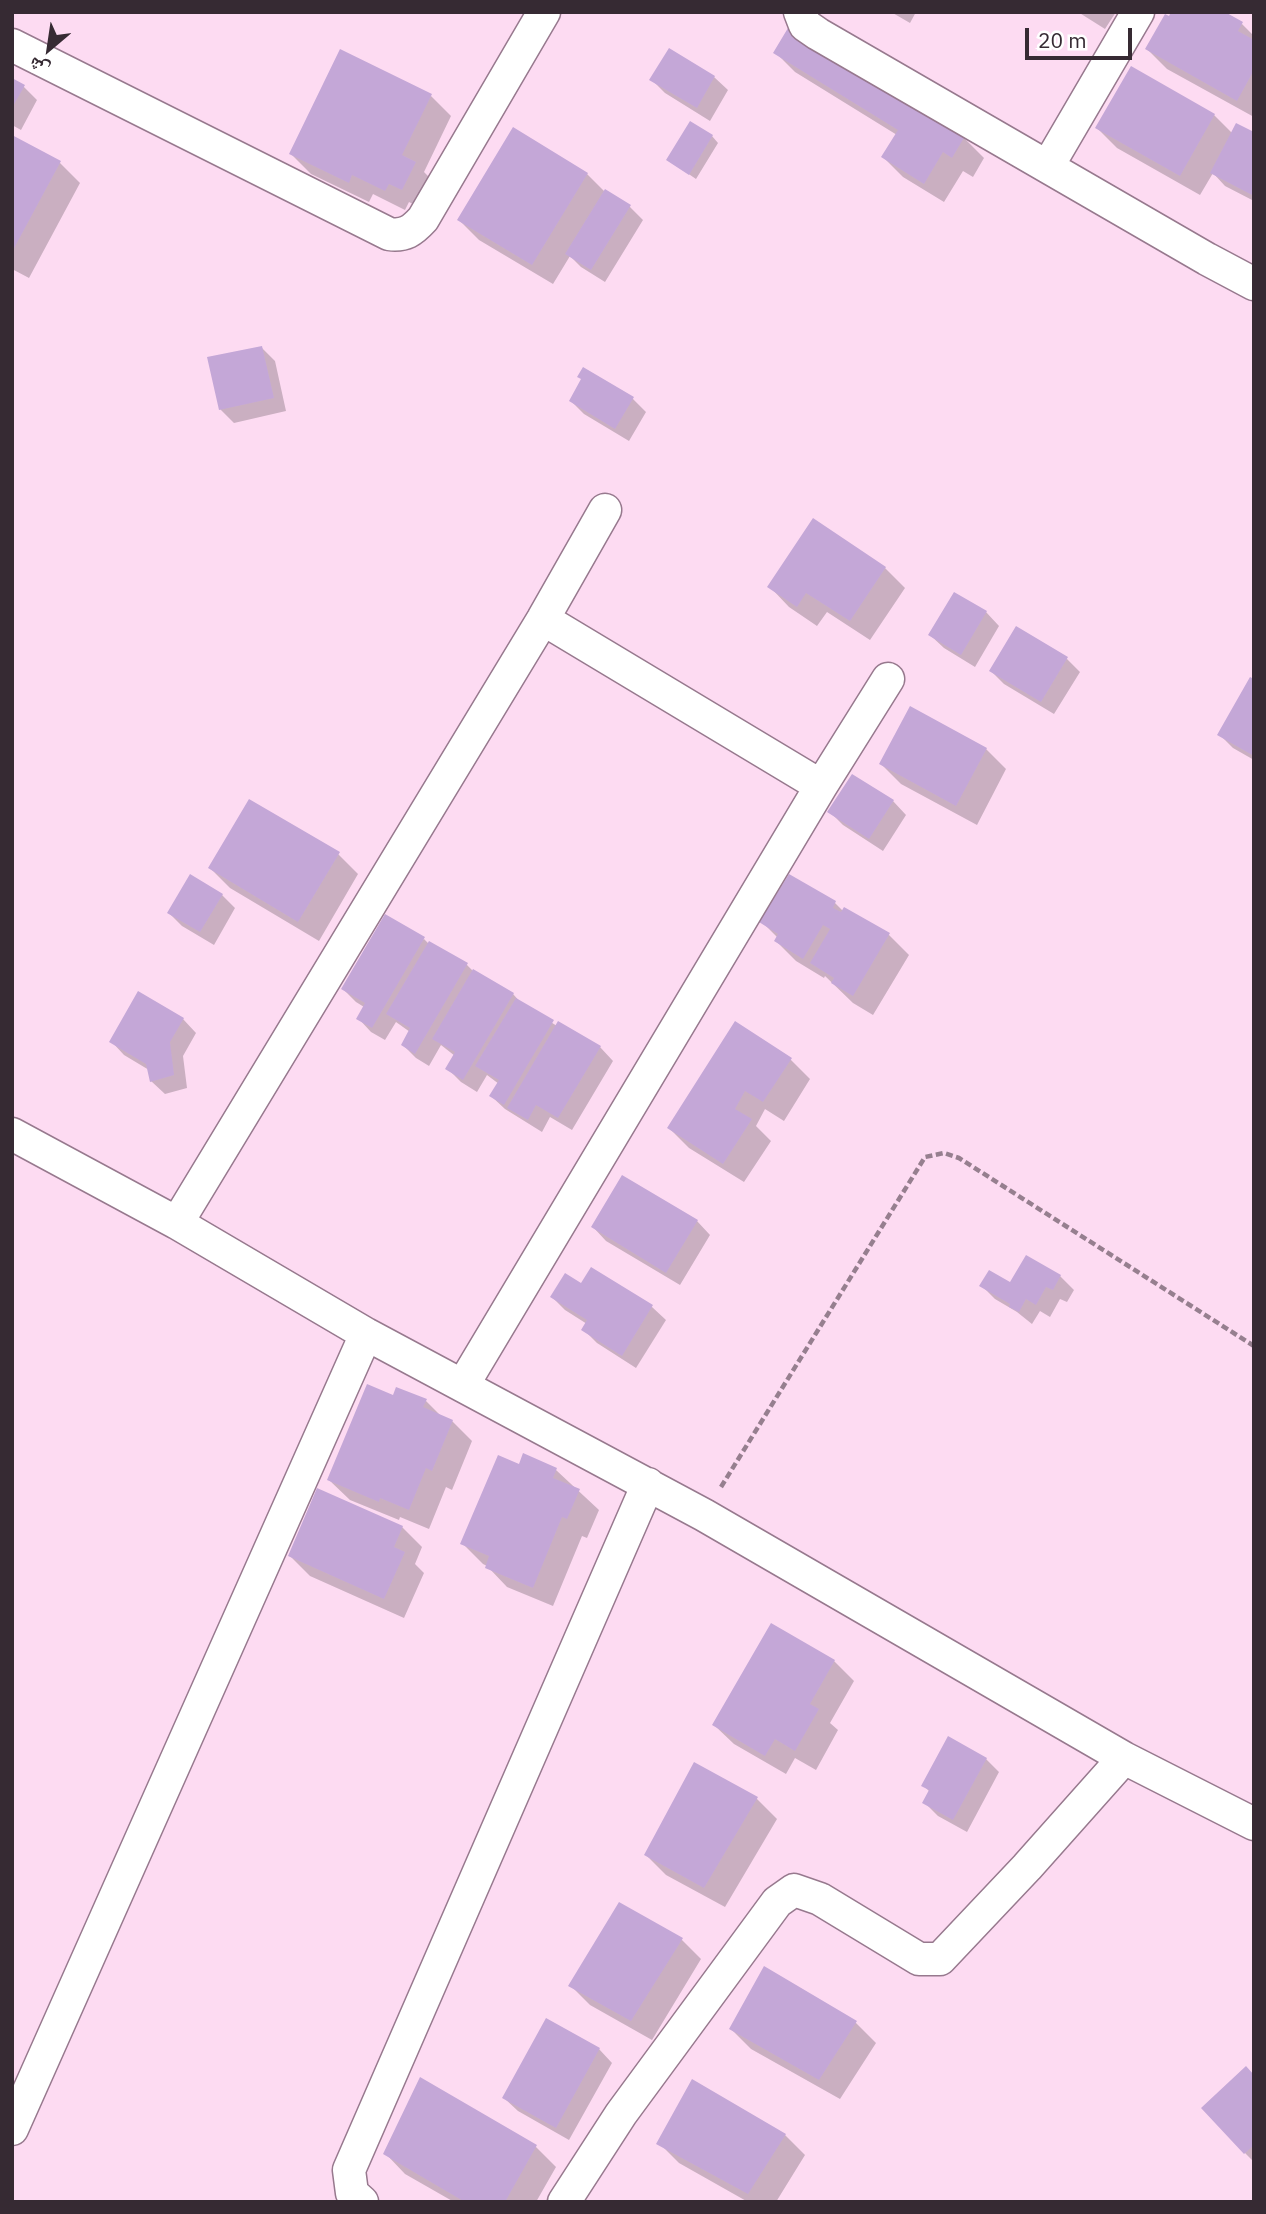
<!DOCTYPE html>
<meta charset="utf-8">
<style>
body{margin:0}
#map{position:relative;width:1266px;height:2214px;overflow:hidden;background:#fddbf2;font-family:"IBM Plex Sans","Noto Naskh Arabic",sans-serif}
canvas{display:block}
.frame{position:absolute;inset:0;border:14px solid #362a33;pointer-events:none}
.north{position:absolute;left:14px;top:14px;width:70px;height:70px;-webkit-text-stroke:5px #fff;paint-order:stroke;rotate:209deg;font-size:19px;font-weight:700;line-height:28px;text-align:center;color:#362a33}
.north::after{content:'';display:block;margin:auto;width:24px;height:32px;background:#362a33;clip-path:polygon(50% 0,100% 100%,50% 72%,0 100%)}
.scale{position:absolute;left:1025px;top:28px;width:107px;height:32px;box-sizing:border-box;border:4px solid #362a33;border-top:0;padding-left:9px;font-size:21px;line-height:24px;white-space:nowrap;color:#362a33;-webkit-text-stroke:5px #fff;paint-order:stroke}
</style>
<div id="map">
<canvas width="1266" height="2214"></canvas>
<div class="frame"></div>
<div class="north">ش</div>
<div class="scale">20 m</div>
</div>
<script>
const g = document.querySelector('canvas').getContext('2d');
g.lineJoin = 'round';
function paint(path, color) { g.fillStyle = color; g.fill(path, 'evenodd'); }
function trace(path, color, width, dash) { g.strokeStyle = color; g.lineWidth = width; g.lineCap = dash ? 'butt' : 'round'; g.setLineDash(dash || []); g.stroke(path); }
const shadow = new Path2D(`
 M891 12H916L910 23Z
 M1078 12H1116L1105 29Z
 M1242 24 1254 36V117L1167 69 1147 49Z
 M789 30 964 138 984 158 973 177 963 171 944 202 903 177 883 157 897 135 795 72 775 52Z
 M714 77 728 90 710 121 665 93 652 80Z
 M12 80 23 86 37 100 21 130 12 125Z
 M431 96 451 116 424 172 435 183 422 209 409 202 405 210 373 194 369 202 311 174 291 154Z
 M1214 115 1232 133 1254 134V201L1225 186 1213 173 1200 195 1117 148 1097 128Z
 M712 136 718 143 696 179 668 160Z
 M12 137 60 163 80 183 29 278 12 269Z
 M587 174 605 192 630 207 643 220 605 282 581 267 570 256 553 284 479 240 459 220Z
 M262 348 275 361 286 411 234 423 220 409Z
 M583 380 633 399 646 412 629 441 584 414 571 401Z
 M885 568 905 588 870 640 827 612 817 626 789 607 770 587Z
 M986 612 999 626 975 667 944 648 930 635Z
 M1067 659 1080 672 1054 714 1004 684 991 671Z
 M1254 681V760L1233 748 1219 734Z
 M986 749 1006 769 977 825 901 784 881 764Z
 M893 801 906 815 883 851 843 825 830 812Z
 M338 854 358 874 319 941 230 888 210 868Z
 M222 895 235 908 214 945 182 926 169 913Z
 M835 903 843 911 889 935 909 955 873 1015 853 1003 825 976 824 978 796 961 776 941 778 938 762 922Z
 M424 939 429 944 467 965 473 971 513 994 522 1004 557 1026 600 1047 613 1061 572 1130 550 1117 542 1132 505 1109 491 1096 499 1084 487 1075 477 1092 461 1082 448 1069 455 1056 441 1045 429 1066 416 1058 403 1045 410 1032 396 1022 385 1040 371 1032 358 1018 364 1007 356 1002 343 989Z
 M183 1019 196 1033 183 1056 187 1088 165 1094 151 1081 149 1070 124 1055 111 1041Z
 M790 1059 810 1079 784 1121 765 1109 756 1126 771 1141 744 1182 689 1148 669 1128Z
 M697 1221 710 1235 680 1285 606 1241 593 1227Z
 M1027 1257 1060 1276 1074 1290 1067 1302 1060 1299 1050 1317 1040 1311 1032 1324 1017 1312 995 1299 982 1286 1011 1285Z
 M592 1269 652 1307 666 1320 636 1368 597 1343 584 1330 587 1324 565 1310 552 1297 582 1285Z
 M394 1398 426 1401 442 1417 452 1421 472 1441 452 1490 446 1487 429 1529 400 1517 399 1520 350 1500 329 1480Z
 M520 1466 556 1470 599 1510 587 1538 582 1536 553 1606 507 1587 487 1566 483 1564 463 1544Z
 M402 1527 422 1547 415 1564 424 1573 404 1618 310 1576 290 1556Z
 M772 1625 834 1661 854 1681 830 1723 838 1730 816 1770 795 1758 786 1774 734 1744 714 1725Z
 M986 1759 999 1772 967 1832 938 1816 924 1802 930 1792 923 1785Z
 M695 1765 757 1799 777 1819 725 1907 666 1875 646 1855Z
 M681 1939 701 1959 652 2040 590 2005 570 1985Z
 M765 1968 856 2023 876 2043 840 2099 751 2049 731 2029Z
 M599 2049 612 2063 569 2140 518 2111 504 2098Z
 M1254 2077V2162L1245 2153Z
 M785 2135 805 2155 776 2202H748L679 2163 659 2143Z
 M536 2147 556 2167 536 2202H454L405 2174 385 2153Z`);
const building = new Path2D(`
 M1171 12H1225L1243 22 1238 31 1254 40V70L1237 101 1145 49 1165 14 1169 16Z
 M788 28 965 136 952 158 943 152 924 184 881 157 898 130 773 53Z
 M669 48 715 76 697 108 649 80Z
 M340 49 432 94 402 155 416 162 402 190 389 184 385 191 352 175 349 183 289 154Z
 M1131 66 1215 114 1180 176 1095 128Z
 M12 78 25 85 12 108Z
 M690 121 713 135 689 175 666 160Z
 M1236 123 1254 132V196L1210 173Z
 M513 127 588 173 532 265 457 220Z
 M12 135 61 161 12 252Z
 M605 189 631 205 591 270 565 254Z
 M262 346 274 398 219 410 207 357Z
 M583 367 634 397 615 429 569 401 581 379 577 377Z
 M813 518 886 567 850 621 806 593 797 607 767 587Z
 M954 592 987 611 961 655 928 635Z
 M1016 626 1068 657 1041 702 989 671Z
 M1250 677 1254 679V756L1217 735Z
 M910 706 987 748 956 806 879 764Z
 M852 774 894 800 869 839 827 812Z
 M249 799 340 852 298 922 208 868Z
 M190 874 223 894 200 932 167 913Z
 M789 874 836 901 833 908 841 912 844 907 890 933 853 996 831 983 834 978 810 963 830 929 823 925 803 959 774 941 778 934 759 922Z
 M385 914 425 937 372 1028 356 1019 365 1003 341 989Z
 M429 941 468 963 415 1054 401 1045 410 1028 386 1014Z
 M473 969 514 993 463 1080 445 1069 455 1052 432 1039Z
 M138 991 184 1018 170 1042 174 1075 150 1082 146 1064 109 1042Z
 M516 998 554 1020 504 1105 489 1096 499 1080 475 1066Z
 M558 1021 601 1046 558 1118 536 1105 528 1120 507 1108Z
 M735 1021 792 1058 763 1102 745 1091 735 1109 752 1119 723 1164 667 1128Z
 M622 1175 698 1220 666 1273 591 1227Z
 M1026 1255 1061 1275 1053 1290 1046 1287 1036 1305 1026 1299 1019 1312 1009 1307 1010 1304 979 1286 989 1270 1010 1282Z
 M591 1267 653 1305 622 1356 581 1330 587 1320 550 1297 565 1273 581 1283Z
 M367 1384 393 1395 396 1387 427 1399 423 1407 453 1420 432 1471 426 1468 409 1510 380 1498 379 1502 327 1480Z
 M523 1453 557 1468 553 1478 580 1489 567 1519 562 1517 533 1588 485 1568 489 1556 460 1544 498 1455 519 1464Z
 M317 1488 403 1526 394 1547 405 1552 384 1599 288 1556Z
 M771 1623 835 1660 810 1704 819 1709 795 1751 775 1739 765 1756 712 1725Z
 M948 1736 987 1758 953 1820 922 1803 929 1790 921 1786Z
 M694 1762 758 1797 704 1888 644 1855Z
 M619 1902 683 1938 631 2021 568 1986Z
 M764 1966 857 2021 819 2080 729 2029Z
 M546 2018 600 2048 556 2128 502 2098Z
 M1246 2066 1254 2075V2145L1244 2154 1201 2108Z
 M420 2077 537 2145 505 2202H465L383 2154Z
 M692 2079 786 2134 748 2194 656 2144Z`);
const path = new Path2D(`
 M721 1487 925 1157 944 1153 959 1158 1254 1346`);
const minor = new Path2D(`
 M800 12 805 25 818 34 1207 259 1254 284
 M12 45 389 234C405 236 412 231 423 219L544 12
 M1048 166 1138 12
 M543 619 821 786
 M12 1134 177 1223 366 1334 704 1515 1124 1758 1254 1824
 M177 1223 543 619 605 510
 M463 1385 821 786 888 679
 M12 2129 366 1334
 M362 2202 352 2193 349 2170 648 1484
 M564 2202 621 2114 777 1902 794 1890 820 1899 919 1959H940L1027 1867 1124 1758`);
paint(shadow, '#0003');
paint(building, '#c4a7d7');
trace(minor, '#97798e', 35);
trace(path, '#967f8f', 4.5, [7, 3.5]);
trace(minor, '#fff', 32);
</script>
